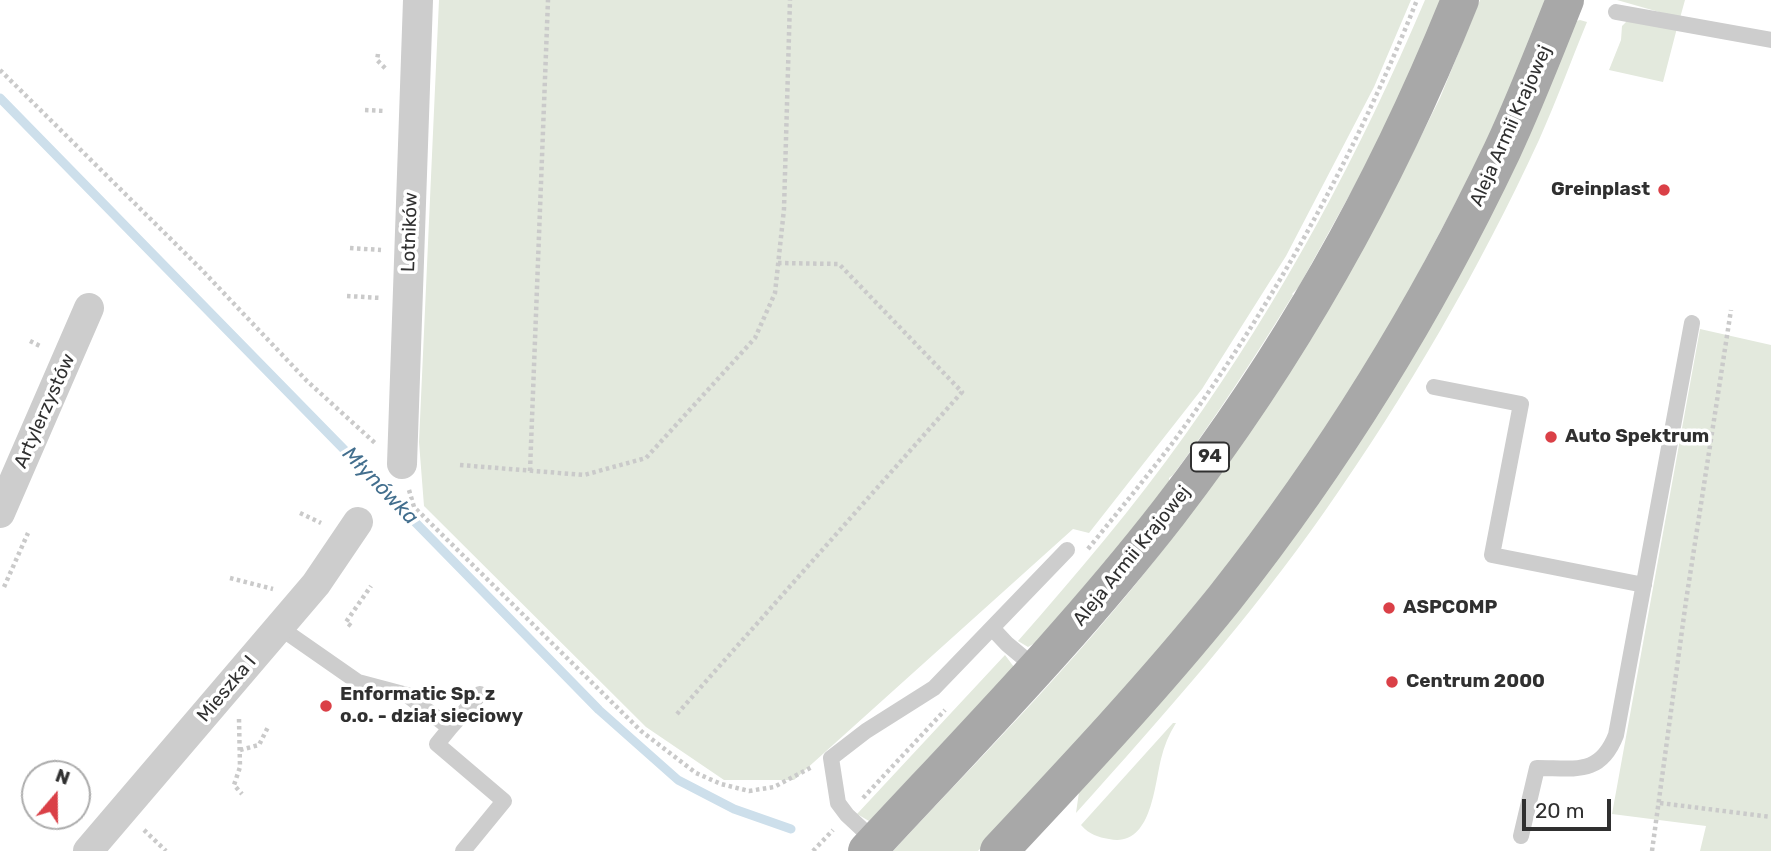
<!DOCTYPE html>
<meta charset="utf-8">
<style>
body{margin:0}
#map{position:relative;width:1771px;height:851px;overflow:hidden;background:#fff;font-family:Rubik,sans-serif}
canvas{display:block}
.north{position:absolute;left:21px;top:760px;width:70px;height:70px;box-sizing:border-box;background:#fff;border:2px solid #acacac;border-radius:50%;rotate:20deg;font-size:19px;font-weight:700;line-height:28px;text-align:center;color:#303030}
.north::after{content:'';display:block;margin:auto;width:24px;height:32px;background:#da4047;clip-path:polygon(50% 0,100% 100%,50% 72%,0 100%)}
.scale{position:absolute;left:1522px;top:799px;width:89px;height:32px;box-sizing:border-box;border:4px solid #303030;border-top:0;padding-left:9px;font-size:21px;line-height:24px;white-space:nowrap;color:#303030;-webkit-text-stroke:5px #fff;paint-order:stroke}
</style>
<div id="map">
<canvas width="1771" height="851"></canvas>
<div class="north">N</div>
<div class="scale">20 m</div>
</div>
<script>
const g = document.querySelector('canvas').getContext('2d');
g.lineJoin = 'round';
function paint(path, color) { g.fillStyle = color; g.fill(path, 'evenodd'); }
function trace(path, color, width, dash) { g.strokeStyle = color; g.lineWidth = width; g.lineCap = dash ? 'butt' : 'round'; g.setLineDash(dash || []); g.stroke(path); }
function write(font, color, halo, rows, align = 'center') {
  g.font = font + ' Rubik,sans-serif'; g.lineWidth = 7; g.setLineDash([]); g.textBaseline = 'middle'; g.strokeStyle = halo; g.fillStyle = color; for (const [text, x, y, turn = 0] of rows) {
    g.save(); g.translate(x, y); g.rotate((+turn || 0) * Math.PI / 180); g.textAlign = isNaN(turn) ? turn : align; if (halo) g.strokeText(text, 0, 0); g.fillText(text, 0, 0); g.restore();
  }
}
const green = new Path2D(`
 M439 0H1411L1374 87 1286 256 1202 389 1089 533 1073 529 794 780H724L646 727 424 506 419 442Z
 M1425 0H1441L1400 98 1355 185 1298 288 1292 294 1293 295C1255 357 1216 417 1173 475L1169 478V483L1108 559 1035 643 1028 647 1018 641C1076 575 1134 507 1185 435 1282 299 1360 153 1425 0Z
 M1480 0H1548L1492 134 1385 336 1266 518 1111 708 978 851H893C990 747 1092 645 1178 530L1387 204 1440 98Z
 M1617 0H1685L1680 18Z
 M1580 20 1587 22C1571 61 1556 102 1539 140 1479 270 1407 394 1325 511 1250 618 1164 715 1076 813L1079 792 1185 671 1576 21Z
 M1627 21 1677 28 1663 82 1609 70 1621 40 1622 26Z
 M1700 329 1771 345V851H1700L1706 826 1612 814Z
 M1005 655 1014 667 869 821 857 814Z
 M1173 723H1176C1169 734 1164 746 1161 759 1154 788 1151 848 1109 839 1098 837 1090 835 1081 825Z`);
const stream = new Path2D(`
 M0 98 599 710 678 780 734 809 791 829`);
const path = new Path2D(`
 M378 54 377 60 386 69
 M0 70 201 269 307 381 375 443
 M365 110 385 111
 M350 248 381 250
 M347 296 381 298
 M30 341 42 347
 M460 465 584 475 646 458 755 338 775 293 784 209 790 0
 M530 471 548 0
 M409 490 414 507 641 731 696 773 721 784 749 791 774 787 812 767
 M300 513 321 523
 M1088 549C1117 513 1146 478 1174 441 1273 305 1355 156 1417 0
 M230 578 273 589
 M4 587 28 533
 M351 626 346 622 371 586
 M677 714 962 392 839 264 778 263
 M239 719 240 767 234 785 242 794
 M240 750 259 745 268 727
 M863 798 945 710
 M1660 803 1771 817
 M144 830 166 851
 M813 851 833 830
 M1652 851 1686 601 1731 310`);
const service = new Path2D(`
 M1616 12 1771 40
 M1434 387 1521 404 1492 555 1644 585
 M279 627 358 682 407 695 450 728 480 694
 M992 628 1007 644 1037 669
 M450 728 437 744 504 801 463 851
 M1521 836 1537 768C1575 768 1600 776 1616 735L1692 323
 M876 842 847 815 838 803 831 758 866 731 934 688 1067 550`);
const minor = new Path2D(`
 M402 464 418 0
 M0 513 89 308
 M88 851 316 584 358 522`);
const primary = new Path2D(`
 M867 851C970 740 1076 632 1169 512 1289 357 1387 182 1460 0
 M999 851C1076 769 1153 687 1224 599 1333 461 1427 309 1502 151 1525 102 1545 50 1565 0`);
const markers = [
 [1664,190,7,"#da4047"],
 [1551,437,7,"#da4047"],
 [1389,608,7,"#da4047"],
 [1392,682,7,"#da4047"],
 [326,706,7,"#da4047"]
];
const shields = [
 [1210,457,38]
];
const shieldNames = [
 ["94",1210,457]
];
const streetNames = [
 ["Aleja Armii Krajowej",1511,126,-66],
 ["Lotników",410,232,-88],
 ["Artylerzystów",45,411,-66],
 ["Aleja Armii Krajowej",1132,556,-51],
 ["Mieszka I",227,689,-50]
];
const poiNames = [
 ["Greinplast",1650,190,"right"],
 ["Auto Spektrum",1565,437],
 ["ASPCOMP",1403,608],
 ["Centrum 2000",1406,682],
 ["Enformatic Sp. z",340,695],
 ["o.o. - dział sieciowy",340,717]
];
const waterNames = [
 ["Młynówka",380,486,46]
];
paint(green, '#e3e9dd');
trace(stream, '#cddfeb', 9);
trace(path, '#cacaca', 4.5, [3.5, 3.5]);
trace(service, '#cdcdcd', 16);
trace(minor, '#cdcdcd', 30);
trace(primary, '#a8a8a8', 38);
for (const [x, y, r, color] of markers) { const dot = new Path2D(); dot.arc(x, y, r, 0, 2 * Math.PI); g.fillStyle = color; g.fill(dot); trace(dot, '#fff', 2.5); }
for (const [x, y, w] of shields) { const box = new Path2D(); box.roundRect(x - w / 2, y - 14.5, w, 29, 5); g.fillStyle = '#fff'; g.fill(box); trace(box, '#303030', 2); }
write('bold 18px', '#303030', null, shieldNames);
write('19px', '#303030', '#fff', streetNames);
write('bold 19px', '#303030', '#fff', poiNames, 'left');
write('italic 21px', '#436f8e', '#fff', waterNames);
</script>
